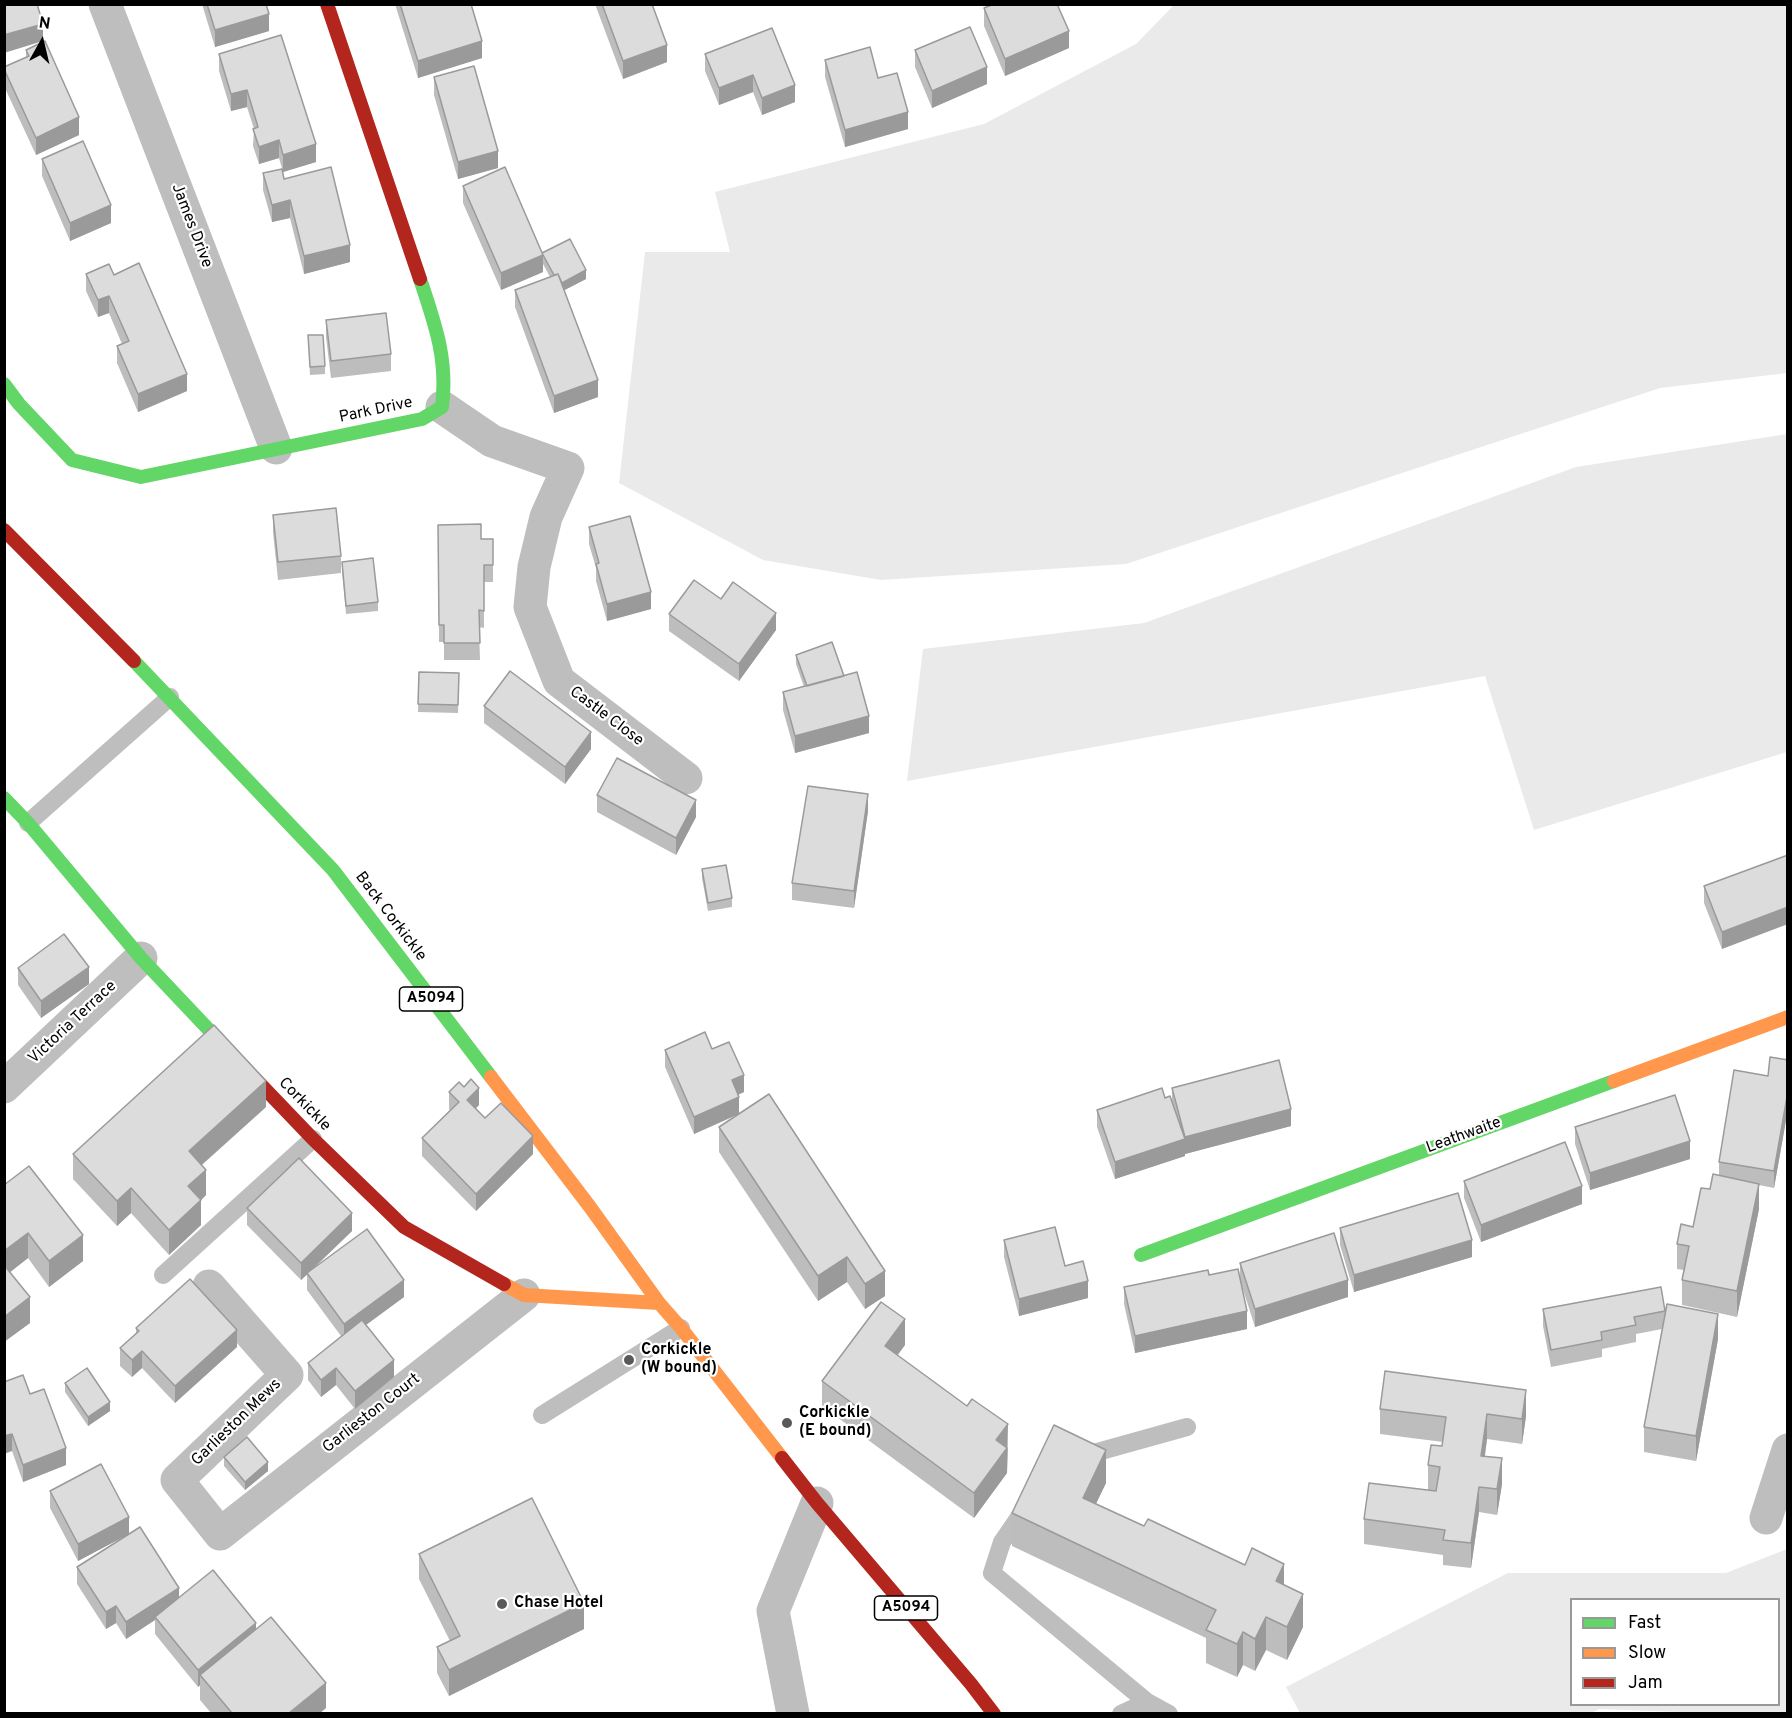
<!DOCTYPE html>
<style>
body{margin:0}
#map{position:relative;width:1792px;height:1718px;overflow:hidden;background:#fff;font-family:Overpass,sans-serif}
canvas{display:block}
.frame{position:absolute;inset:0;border:6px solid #000;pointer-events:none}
.legend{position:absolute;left:1570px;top:1598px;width:210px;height:108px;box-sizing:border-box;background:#fff;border:2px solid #999;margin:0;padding:8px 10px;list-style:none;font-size:18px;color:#000}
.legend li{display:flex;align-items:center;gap:12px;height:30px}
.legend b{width:30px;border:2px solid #999}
.north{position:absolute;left:12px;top:12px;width:60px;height:60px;-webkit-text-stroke:4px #fff;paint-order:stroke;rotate:8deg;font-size:16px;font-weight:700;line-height:24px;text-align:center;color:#000}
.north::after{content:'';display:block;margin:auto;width:21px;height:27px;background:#000;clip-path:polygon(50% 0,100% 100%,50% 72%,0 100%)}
</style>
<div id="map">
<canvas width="1792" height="1718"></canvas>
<div class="frame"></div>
<ul class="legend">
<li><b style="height:8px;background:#63d668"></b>Fast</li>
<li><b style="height:8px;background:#ff974d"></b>Slow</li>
<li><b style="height:8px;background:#b3261e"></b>Jam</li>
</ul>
<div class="north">N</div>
</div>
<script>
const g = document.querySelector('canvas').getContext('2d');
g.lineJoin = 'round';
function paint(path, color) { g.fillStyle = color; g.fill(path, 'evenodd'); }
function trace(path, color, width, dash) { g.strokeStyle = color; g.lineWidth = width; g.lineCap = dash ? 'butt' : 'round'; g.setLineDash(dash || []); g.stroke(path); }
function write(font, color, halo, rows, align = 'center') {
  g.font = font + ' Overpass,sans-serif'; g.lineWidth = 4.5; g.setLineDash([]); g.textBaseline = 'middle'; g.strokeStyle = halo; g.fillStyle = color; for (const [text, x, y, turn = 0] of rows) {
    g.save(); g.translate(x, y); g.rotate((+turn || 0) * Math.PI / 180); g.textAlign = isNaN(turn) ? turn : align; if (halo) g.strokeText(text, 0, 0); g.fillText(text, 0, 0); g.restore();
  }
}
const green = new Path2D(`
 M1174 5H1787V373L1660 388 1126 564 881 580 763 560 619 483 645 252H730L715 192 984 124 1136 44Z
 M1787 434V752L1534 830 1485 676 907 781 923 649 1144 623 1576 467Z
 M1787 1549V1713H1709L1599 1709 1589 1714 1300 1713 1286 1687 1508 1573H1726ZM1572 1600H1778V1704H1572Z`);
const lane = new Path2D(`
 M28 823 170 697
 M163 1275 313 1139
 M542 1415 681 1328
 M1083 1456 1187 1427
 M1026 1507 1002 1542 992 1573 1147 1702 1169 1714
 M1121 1714 1147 1702`);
const street = new Path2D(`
 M105 4 276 448
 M442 407 492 441 568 468 546 517 534 567 530 607 559 681 686 778
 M4 1087 141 958
 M209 1286 287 1375 177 1480 220 1534 524 1295
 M1766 1518 1788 1450
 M793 1714 773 1611 817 1503`);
const fast = new Path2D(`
 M4 384 19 404 72 460 141 477 422 419 442 407C448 359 435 324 420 279
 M134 661 333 870 491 1077
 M4 798 28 823 141 958 244 1067
 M1141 1255 1614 1081`);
const slow = new Path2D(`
 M491 1077 590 1207 659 1303 681 1328 782 1458
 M1614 1081 1788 1017
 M504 1284 524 1295 659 1303`);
const jam = new Path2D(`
 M327 4 420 279
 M4 530 134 661
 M244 1067 313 1139 404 1227 504 1284
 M782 1458 817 1503 971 1684 994 1714`);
const wall = new Path2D(`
 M202 4H266L269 31 215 47Z
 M395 4H471L482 58 418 78Z
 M595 4H652L667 62 623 79Z
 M984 8 1069 48 1005 76 984 26Z
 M772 28 795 102 762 115 753 92 719 105 705 71V54Z
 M26 50 79 135 36 155 4 86V67L26 57Z
 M915 50 987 84 932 108 915 67Z
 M219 54 316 162 283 172 279 158 259 164 253 146 254 129 247 107 231 111 219 71Z
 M825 60 878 78 908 129 845 147 825 77Z
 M434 77 498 168 458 179 434 95Z
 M42 159 111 223 70 241 42 176Z
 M263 173 284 179 350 262 304 274 290 218 272 222 263 190Z
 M463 186 542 253 586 279 564 290 598 397 554 413 515 307V290L550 277 543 264V272L501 290 463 203Z
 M86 274 114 275 187 391 138 412 117 363V346L122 344 109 313 98 317 86 291Z
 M326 320 391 354V371L331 378 326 337Z
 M308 335 325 366V374L310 375Z
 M273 515 341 556V573L278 580 273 532Z
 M438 525 481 539H493V582H484V628L479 627 480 660H444V642H439Z
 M589 527 651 609 607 621 596 581V568L589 544Z
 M342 562 378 602V611L346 614 342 571Z
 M721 599 776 630 739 681 669 631V614Z
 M796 655 869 733 795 753 783 710V692L804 687 796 664Z
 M419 672 459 673 458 713 418 712Z
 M484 706 591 749 565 784 484 723Z
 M597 795 696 817 676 855 597 812Z
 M868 811 854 908 792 900V883Z
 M1788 855 1722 949 1704 903V886Z
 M702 869 732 898V907L708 911 702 878Z
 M18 968 89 984 41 1018 18 985Z
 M712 1049 744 1092 738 1095 739 1114 885 1296 865 1309 847 1282 818 1301 719 1152V1127L738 1114 694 1134 665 1067V1050Z
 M1788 1060V1109L1774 1188 1759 1185V1209L1737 1317 1682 1305V1280L1684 1270 1677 1269V1244L1693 1227 1710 1189 1719 1175V1162L1768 1076Z
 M1172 1088 1291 1126 1185 1154V1153V1156L1115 1179 1097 1127V1110L1165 1098 1172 1102Z
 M449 1092 479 1105 476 1108 485 1118 533 1154 476 1211 422 1156V1138L450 1110 449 1109Z
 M266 1107 202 1165 206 1195 201 1200V1225L169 1255 131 1213 117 1226 73 1179V1154Z
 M1575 1127 1690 1159 1590 1190 1575 1144Z
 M1464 1181 1582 1204 1481 1242 1464 1198Z
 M4 1185 83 1261 49 1287 28 1258 10 1272 30 1323 4 1342Z
 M247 1208 352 1231 314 1268 404 1297 366 1325 394 1377 355 1409 336 1385 321 1397 308 1380V1363L341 1336 307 1290V1275L301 1280 247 1225Z
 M1340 1228 1472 1257 1354 1292 1340 1245Z
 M1004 1240 1088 1298 1019 1316 1004 1257Z
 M1240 1263 1348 1297 1255 1327 1240 1280Z
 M1209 1275 1247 1329 1135 1353 1124 1304V1287Z
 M1543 1309 1665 1311 1718 1339 1696 1461 1644 1452V1427L1662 1329 1636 1334V1342L1602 1349V1357L1551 1367 1543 1326Z
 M136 1328 237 1347 175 1403 142 1368 132 1377 120 1366V1348L136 1333Z
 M905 1345 898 1355 1008 1449 1007 1473 974 1518 822 1406V1381Z
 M4 1382 30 1394 66 1465 23 1482 12 1451Z
 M65 1383 110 1411 88 1426 65 1392Z
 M1380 1409 1526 1416 1522 1444 1487 1439 1485 1456 1502 1484 1497 1515 1479 1512 1471 1568 1443 1565V1555L1364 1544V1519L1428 1490V1465L1442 1446 1443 1442 1380 1434Z
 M224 1457 268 1471 245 1490 224 1466Z
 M1106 1483 1096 1504 1144 1526 1284 1585 1303 1627 1287 1660 1266 1650 1255 1671 1243 1665 1237 1677 1206 1663V1638L1012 1546V1513Z
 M50 1491 129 1534 179 1598 256 1629 326 1708 320 1713H211L200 1700V1685L198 1687 155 1634V1620L126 1639 116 1623 106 1629 77 1584V1567L127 1535 78 1561 50 1508Z
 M419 1554 584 1629 449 1696 437 1673V1647L450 1641 419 1579Z`);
const shadedWall = new Path2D(`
 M269 14V31L215 47V30Z
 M43 24V41L4 53V35Z
 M1069 31V48L1005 76V59Z
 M482 41V58L418 78V61Z
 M667 45V62L623 79V61Z
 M987 67V84L932 108V91Z
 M753 75V92L719 105V88Z
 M795 85V102L762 115V98Z
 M247 90V107L231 111V94Z
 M908 112V129L845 147V130Z
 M79 117V135L36 155V138Z
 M279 140V158L259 164V147Z
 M316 144V162L283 172V155Z
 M498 151V168L458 179V162Z
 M290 200V218L272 222V205Z
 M111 205V223L70 241V223Z
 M350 245V262L304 274V256Z
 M543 255V272L501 290V273Z
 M586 270V279L559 293V285Z
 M109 296V313L98 317V300Z
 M187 374V391L138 412V394Z
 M598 380V397L554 413V396Z
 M651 592V609L607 621V604Z
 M776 613V630L739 681V664Z
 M869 716V733L795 753V736Z
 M591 732V749L565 784V767Z
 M868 794V811L854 908V891Z
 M696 800V817L676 855V838Z
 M1788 907V924L1722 949V932Z
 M89 967V984L41 1018V1001Z
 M744 1075V1092L732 1097V1080Z
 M266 1081V1107L189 1176V1151Z
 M479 1088V1105L467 1117V1100Z
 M1788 1091V1109L1774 1188V1171Z
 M739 1097V1114L694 1134V1117Z
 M1291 1109V1126L1185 1154V1137Z
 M533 1136V1154L476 1211V1194Z
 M1185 1139V1156L1115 1179V1162Z
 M1690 1141V1159L1590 1190V1173Z
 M206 1170V1195L201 1200V1225L169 1255V1230L188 1186Z
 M1759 1184V1209L1737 1317V1291Z
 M1582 1186V1204L1481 1242V1225Z
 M131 1188V1213L117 1226V1201Z
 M352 1213V1231L301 1280V1263Z
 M28 1233V1258L4 1277V1251Z
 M83 1235V1261L49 1287V1261Z
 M1472 1240V1257L1354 1292V1275Z
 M847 1257V1282L818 1301V1276Z
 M885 1271V1296L865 1309V1284Z
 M404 1280V1297L344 1341V1324Z
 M1348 1280V1297L1255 1327V1309Z
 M1088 1281V1298L1019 1316V1299Z
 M30 1297V1323L4 1342V1317Z
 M1247 1311V1329L1135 1353V1336Z
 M1718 1314V1339L1696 1461V1436Z
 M905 1319V1345L885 1371V1346Z
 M237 1330V1347L175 1403V1386Z
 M142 1351V1368L132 1377V1360Z
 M394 1360V1377L355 1409V1391Z
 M336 1368V1385L321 1397V1380Z
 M1526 1390V1416L1522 1444V1419Z
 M110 1402V1411L88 1426V1417Z
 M1487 1414V1439L1481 1481V1456Z
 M1008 1424 1007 1473 974 1518V1493L996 1440Z
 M12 1434V1451L4 1454V1436Z
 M66 1448V1465L23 1482V1465Z
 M1106 1450V1483L1083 1530V1498Z
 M1502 1458V1484L1497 1515V1489Z
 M268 1462V1471L245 1490V1482Z
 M1479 1487V1512L1471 1568V1543Z
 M129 1517V1534L78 1561V1544Z
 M1284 1564V1596L1276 1581Z
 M179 1588V1606L155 1617V1620L126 1639V1622Z
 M1303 1594V1627L1287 1660V1627Z
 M584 1603V1629L449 1696V1670Z
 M116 1606V1623L106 1629V1612Z
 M1266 1617V1650L1255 1671V1639Z
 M256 1623V1640L200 1675V1685L198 1687V1670Z
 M1243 1632V1665L1237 1677V1644Z
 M326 1683V1708L320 1713H289Z`);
const building = new Path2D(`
 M4 4H37L43 24 4 35Z
 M207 4H266L269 14 215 30Z
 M400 4H471L482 41 418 61Z
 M602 4H652L667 45 623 61Z
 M994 4H1057L1069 31 1005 59 984 8Z
 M970 27 987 67 932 91 915 50Z
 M772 28 795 85 762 98 753 75 719 88 705 54Z
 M281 35 316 144 283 155 279 140 259 147 253 129 258 127 247 90 231 94 219 54Z
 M45 41 79 117 36 138 4 69V67L29 56 26 50Z
 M870 47 878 78 897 73 908 112 845 130 825 60Z
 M474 66 498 151 458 162 434 77Z
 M83 141 111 205 70 223 42 159Z
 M331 167 350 245 304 256 290 200 272 205 263 173 282 169 284 179Z
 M505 167 543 255 501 273 463 186Z
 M570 239 586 270 562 283 558 274 554 275 542 253Z
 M139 263 187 374 138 394 117 346 129 341 109 296 98 300 86 274 109 264 114 275Z
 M558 274 598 380 554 396 515 290Z
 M386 313 391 354 331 361 326 320Z
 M308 335H323L325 366 310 367Z
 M336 508 341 556 278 562 273 515Z
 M630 516 651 592 607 604 596 564 599 563 589 527Z
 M481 524V539H493V565H484V611L479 610 480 643H444V625H439L438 525Z
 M373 558 378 602 346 606 342 562Z
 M694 580 721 599 733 582 776 613 739 664 669 614Z
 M832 642 844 676 807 686 796 655Z
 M510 671 591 732 565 767 484 706Z
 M419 672 459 673 458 705 418 704Z
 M857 672 869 716 795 736 783 692Z
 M617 758 696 800 676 838 597 795Z
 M808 786 868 794 854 891 792 883Z
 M1788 855V907L1722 932 1704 886Z
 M726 865 732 898 708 903 702 869Z
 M64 934 89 967 41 1001 18 968Z
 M214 1025 266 1081 189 1151 206 1170 188 1186 201 1200 169 1230 131 1188 117 1201 73 1154Z
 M705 1032 712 1049 729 1042 744 1075 732 1080 739 1097 694 1117 665 1050Z
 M1770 1057 1788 1060V1091L1774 1171 1719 1162 1734 1070 1768 1076Z
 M1279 1060 1291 1109 1185 1137 1172 1088Z
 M471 1079 479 1088 467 1100 485 1118 501 1103 533 1136 476 1194 422 1138 459 1102 449 1092 459 1082 464 1087Z
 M1162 1088 1165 1098 1170 1096 1185 1139 1115 1162 1097 1110Z
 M769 1094 885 1271 865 1284 847 1257 818 1276 719 1127Z
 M1675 1095 1690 1141 1590 1173 1575 1127Z
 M1565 1142 1582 1186 1481 1225 1464 1181Z
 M299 1158 352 1213 301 1263 247 1208Z
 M29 1166 83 1235 49 1261 28 1233 4 1251V1185Z
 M1713 1174 1759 1184 1737 1291 1682 1280 1689 1246 1677 1244 1681 1224 1693 1227 1701 1188 1710 1189Z
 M1458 1193 1472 1240 1354 1275 1340 1228Z
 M1055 1227 1065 1266 1083 1261 1088 1281 1019 1299 1004 1240Z
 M367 1229 404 1280 344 1324 307 1273Z
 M1334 1233 1348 1280 1255 1309 1240 1263Z
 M4 1265 30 1297 4 1317Z
 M1238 1269 1247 1311 1135 1336 1124 1287 1208 1270 1209 1275Z
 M190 1279 237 1330 175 1386 142 1351 132 1360 120 1348 139 1331 136 1328Z
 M1661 1287 1665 1311 1634 1317 1636 1325 1601 1332 1602 1340 1551 1350 1543 1309Z
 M881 1302 905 1319 885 1346 967 1406 972 1399 1008 1424 996 1440 1007 1448 974 1493 822 1381Z
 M1667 1304 1718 1314 1696 1436 1644 1427Z
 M362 1320 394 1360 355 1391 336 1368 321 1380 308 1363Z
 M87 1368 110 1402 88 1417 65 1383Z
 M1385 1371 1526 1390 1522 1419 1487 1414 1481 1456 1502 1458 1497 1489 1479 1487 1471 1543 1443 1540 1445 1530 1364 1519 1369 1483 1436 1491 1440 1467 1428 1465 1431 1445 1442 1446 1446 1417 1380 1409Z
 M23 1375 30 1394 44 1389 66 1448 23 1465 12 1434 4 1436V1382Z
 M1054 1425 1106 1450 1083 1498 1144 1526 1148 1519 1245 1565 1252 1548 1284 1564 1276 1581 1303 1594 1287 1627 1266 1617 1255 1639 1243 1632 1237 1644 1206 1630 1216 1610 1012 1513Z
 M247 1437 268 1462 245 1482 224 1457Z
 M101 1464 129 1517 78 1544 50 1491Z
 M532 1498 584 1603 449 1670 437 1647 460 1636 419 1554Z
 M140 1527 179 1588 126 1622 116 1606 106 1612 77 1567Z
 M213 1570 256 1623 198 1670 155 1617Z
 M271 1617 326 1683 289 1713H232L200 1675Z`);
const markers = [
 [629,1360,6,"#595959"],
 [787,1423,6,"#595959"],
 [502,1604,6,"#595959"]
];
const shields = [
 [431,999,63],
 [906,1608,63]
];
const shieldNames = [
 ["A5094",431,999],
 ["A5094",906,1608]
];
const streetNames = [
 ["James Drive",191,226,69],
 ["Park Drive",376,411,-12],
 ["Castle Close",606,717,37],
 ["Back Corkickle",390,917,53],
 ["Victoria Terrace",73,1023,-43],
 ["Corkickle",304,1105,46],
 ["Leathwaite",1464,1136,-20],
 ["Garlieston Court",372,1414,-38],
 ["Garlieston Mews",237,1423,-44]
];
const poiNames = [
 ["Corkickle",641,1351],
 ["(W bound)",641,1369],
 ["Corkickle",799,1414],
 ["(E bound)",799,1432],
 ["Chase Hotel",514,1604]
];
paint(green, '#eaeaea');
trace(lane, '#bebebe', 18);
trace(street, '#bebebe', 33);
trace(fast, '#63d668', 14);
trace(slow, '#ff974d', 14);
trace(jam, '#b3261e', 14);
paint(wall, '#bdbdbd');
paint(shadedWall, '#9a9a9a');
paint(building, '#dcdcdc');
trace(building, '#9a9a9a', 1.5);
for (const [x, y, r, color] of markers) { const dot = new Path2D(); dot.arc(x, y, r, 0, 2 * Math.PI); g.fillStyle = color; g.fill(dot); trace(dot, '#fff', 2); }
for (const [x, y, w] of shields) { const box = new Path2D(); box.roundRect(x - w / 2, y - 12, w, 24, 4.5); g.fillStyle = '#fff'; g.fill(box); trace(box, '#000', 1.5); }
write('bold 15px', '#000', null, shieldNames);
write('16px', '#000', '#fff', streetNames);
write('bold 16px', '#000', '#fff', poiNames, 'left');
</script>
